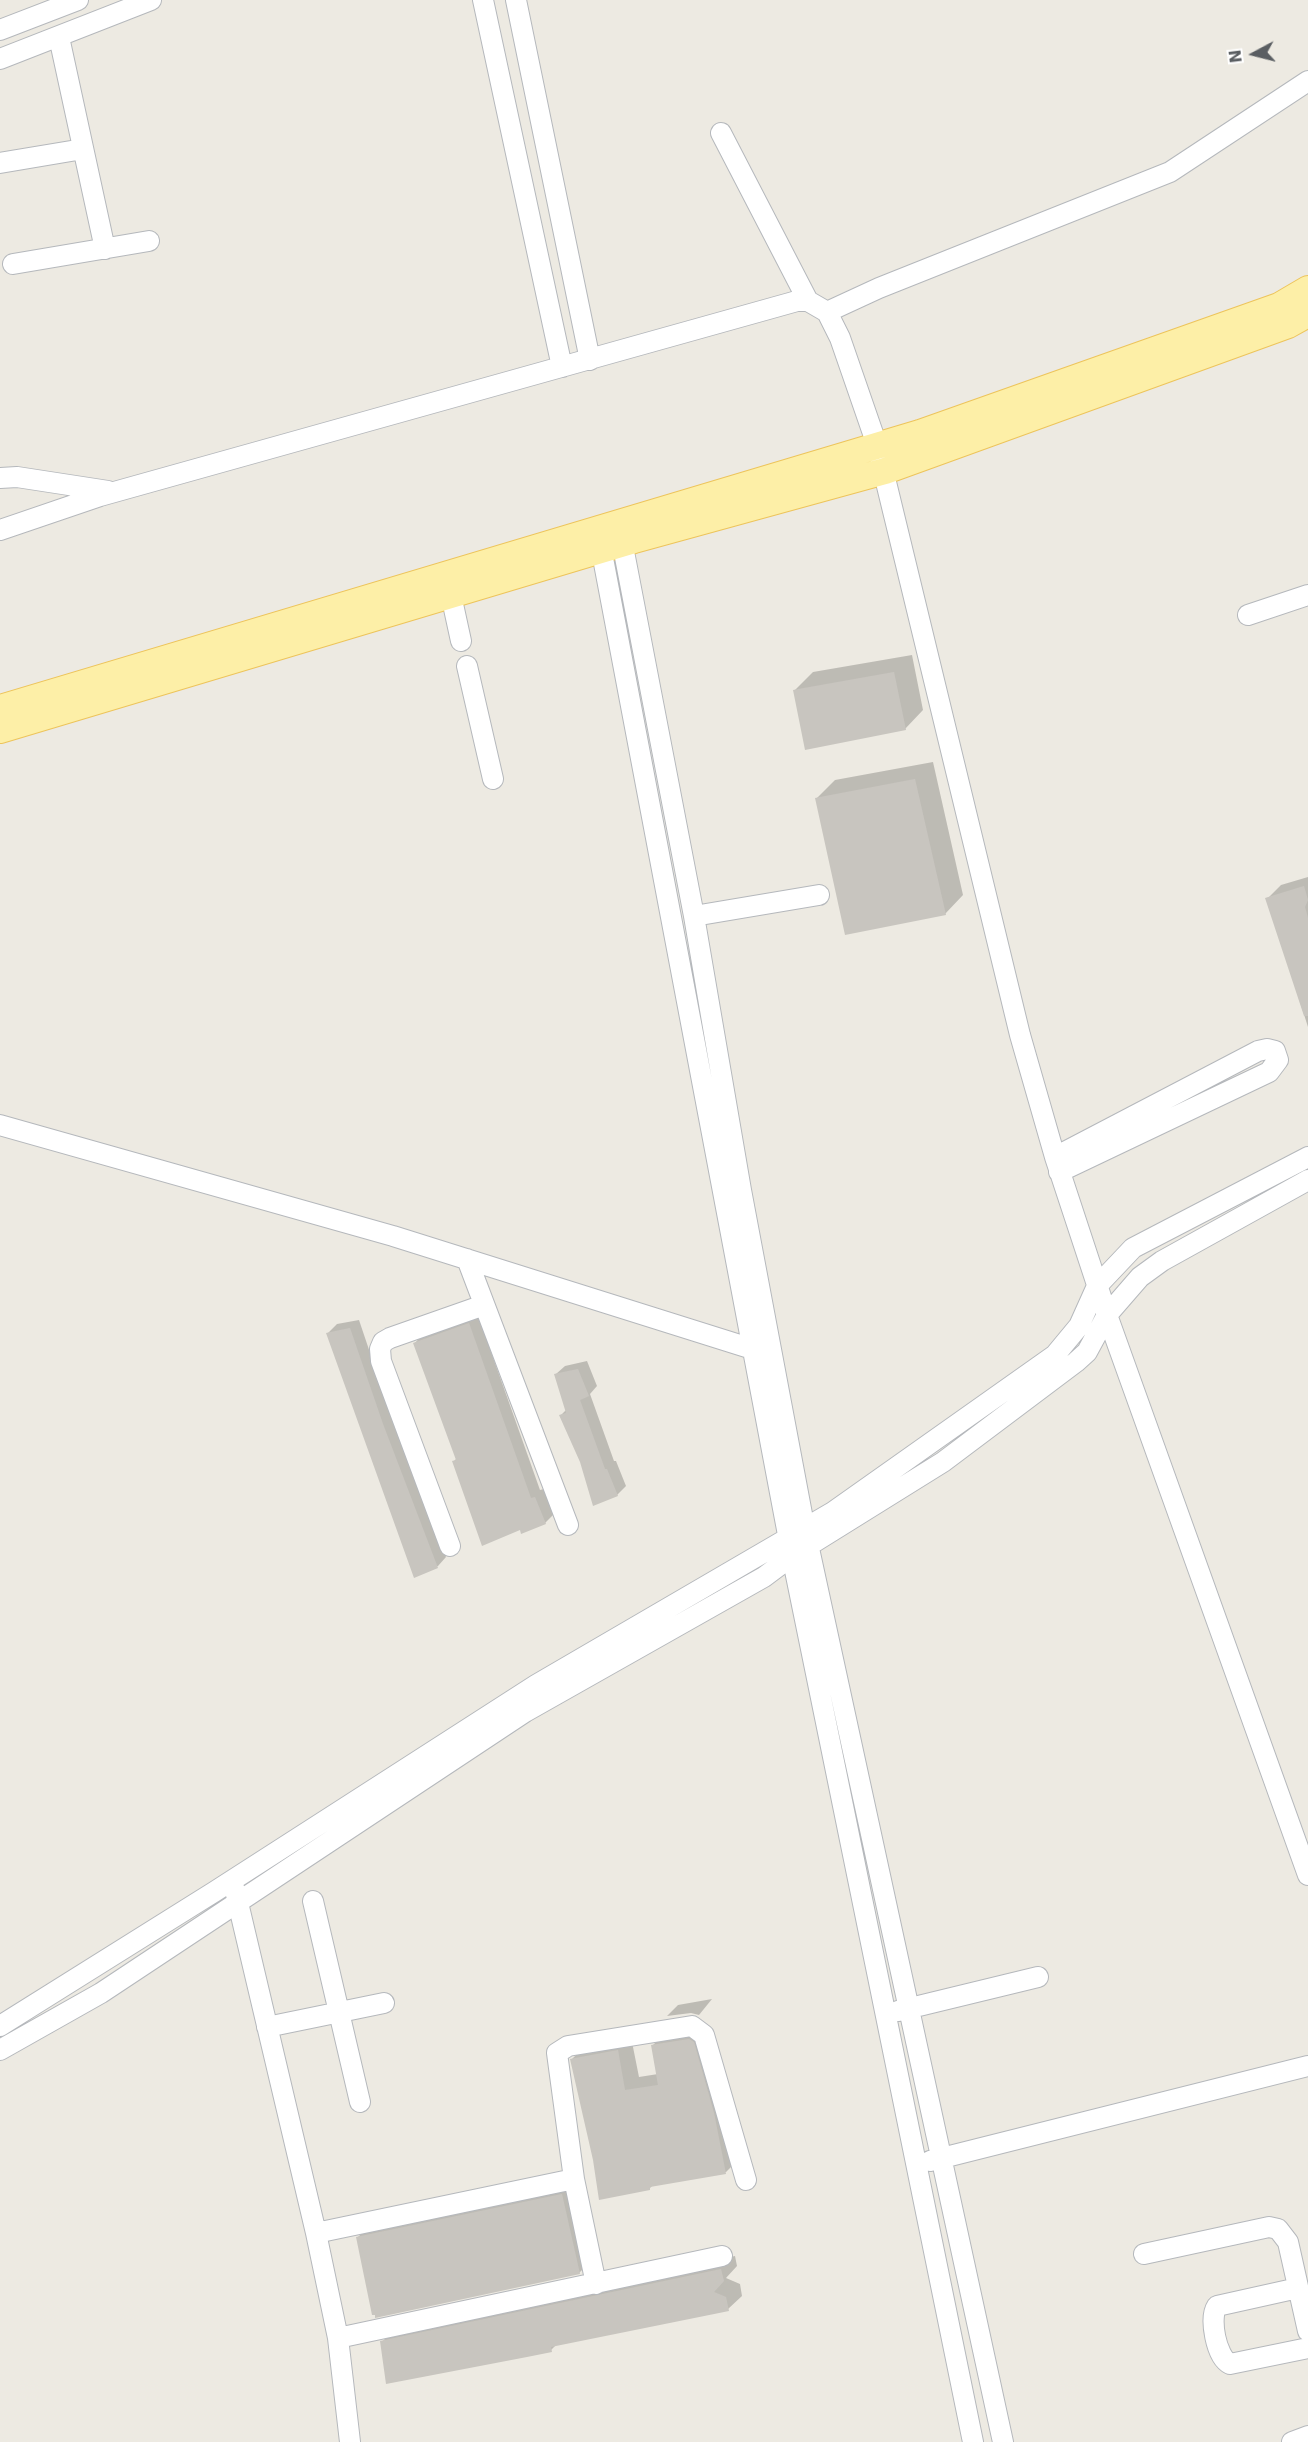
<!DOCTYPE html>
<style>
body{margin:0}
#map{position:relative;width:1308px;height:2442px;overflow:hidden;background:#edeae2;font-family:"DejaVu Sans",sans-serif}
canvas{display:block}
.north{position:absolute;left:1224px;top:24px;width:60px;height:60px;-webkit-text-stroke:4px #fff;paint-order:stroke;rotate:263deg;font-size:16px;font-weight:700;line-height:24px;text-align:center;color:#5a5e62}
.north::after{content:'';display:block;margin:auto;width:21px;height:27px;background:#5a5e62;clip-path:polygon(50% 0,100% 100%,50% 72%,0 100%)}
</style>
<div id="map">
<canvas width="1308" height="2442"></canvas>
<div class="north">N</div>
</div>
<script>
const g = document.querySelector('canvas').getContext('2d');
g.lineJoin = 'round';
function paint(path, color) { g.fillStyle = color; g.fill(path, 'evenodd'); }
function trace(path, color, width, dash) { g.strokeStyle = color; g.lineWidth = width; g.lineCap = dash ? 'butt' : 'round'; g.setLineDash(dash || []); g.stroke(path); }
const shadow = new Path2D(`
 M912 655 923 710 905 729 795 690 813 672Z
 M933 762 963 895 945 914 817 798 835 780Z
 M1308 877V1027L1267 899 1281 885Z
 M478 1315 540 1490 544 1489 554 1514 545 1523 454 1461 457 1458 415 1343 423 1334Z
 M359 1320 391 1415 446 1557 438 1566 415 1576 328 1333 337 1324Z
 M587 1361 597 1386 590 1394 614 1461H616L626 1486 617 1495 581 1461 561 1415 567 1409 556 1374 565 1366Z
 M712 1999 699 2015 691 2013 667 2016 678 2005Z
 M703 2026 739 2159 726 2172 653 2185 649 2189 595 2159 572 2059 585 2046 631 2037 639 2077 658 2074 653 2045 666 2032Z
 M575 2181 593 2259 579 2273 358 2237 371 2224Z
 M735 2256 737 2266 726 2278 740 2284 742 2296 728 2309 557 2344 551 2350 382 2342 395 2328Z`);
const building = new Path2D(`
 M894 672 906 730 805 750 793 690Z
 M915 779 946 915 845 935 815 798Z
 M1304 886 1308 900 1305 907 1308 918V1016H1304L1265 898Z
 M469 1323 531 1498 535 1497 546 1524 521 1534 520 1530 482 1546 452 1461 456 1460 413 1343Z
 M350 1328 383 1424 438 1568 414 1578 326 1333Z
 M578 1369 589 1396 580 1400 605 1469H607L618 1496 593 1506 580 1462 559 1415 566 1413 554 1374Z
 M689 2039 694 2042 714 2113 726 2174 650 2187V2190L599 2200 593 2160 570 2059 618 2050 625 2090 658 2085 651 2045Z
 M562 2194 580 2274 375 2318V2315H372L356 2237Z
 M721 2269 724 2281 714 2292 726 2297 729 2311 551 2347 552 2352 527 2357 386 2384 380 2341Z`);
const minor = new Path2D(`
 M483 0 562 367
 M516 0 590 360
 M0 30 78 0
 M59 37 105 249
 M0 59 151 0
 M721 133 808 301
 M0 163 83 149
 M13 264 149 241
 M827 312 879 288 1170 172 1308 81
 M0 478 17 477 108 491
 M0 530 100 496 797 301H808L827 312 840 338 877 445 1020 1035 1055 1157 1107 1315 1308 1875
 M620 531 694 916 741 1190 805 1530 1003 2442
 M599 537 792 1556 973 2442
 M451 595 461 641
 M1248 615 1308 595
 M467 666 493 779
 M694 916 819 895
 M0 1125 393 1236 762 1352
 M1055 1157 1258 1051 1267 1049 1275 1051 1278 1060 1269 1072 1059 1172
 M467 1259 568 1525
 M450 1546 381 1361 380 1349 383 1342 390 1338 484 1305
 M235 1890 316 2233 338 2338 350 2442
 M313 1901 360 2102
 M898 2011 1038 1977
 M0 2026 214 1892 536 1685 833 1512 1055 1355 1079 1326 1097 1286 1133 1248 1308 1157
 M267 2027 384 2003
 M0 2050 101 1993 525 1712 764 1577 792 1556 943 1462 1076 1362 1087 1352 1107 1315 1140 1277 1162 1261 1308 1180
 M930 2161 1308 2066
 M316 2233 574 2179
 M1144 2254 1269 2227 1278 2229 1288 2242 1308 2331
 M596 2284 574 2179 557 2053 568 2046 692 2026 704 2035 746 2180
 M1298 2288 1217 2306C1209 2318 1216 2357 1230 2364L1308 2348
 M338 2338 722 2256
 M1292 2442 1308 2436`);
const major = new Path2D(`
 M0 708 920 433 1279 306 1308 289
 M0 730 634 540 885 471 1288 325 1308 314`);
paint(shadow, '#0003');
paint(building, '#c8c5bf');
trace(minor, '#b5b8bc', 22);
trace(major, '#edc45b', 28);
trace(minor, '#fff', 20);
trace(major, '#fdefa7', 26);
</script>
